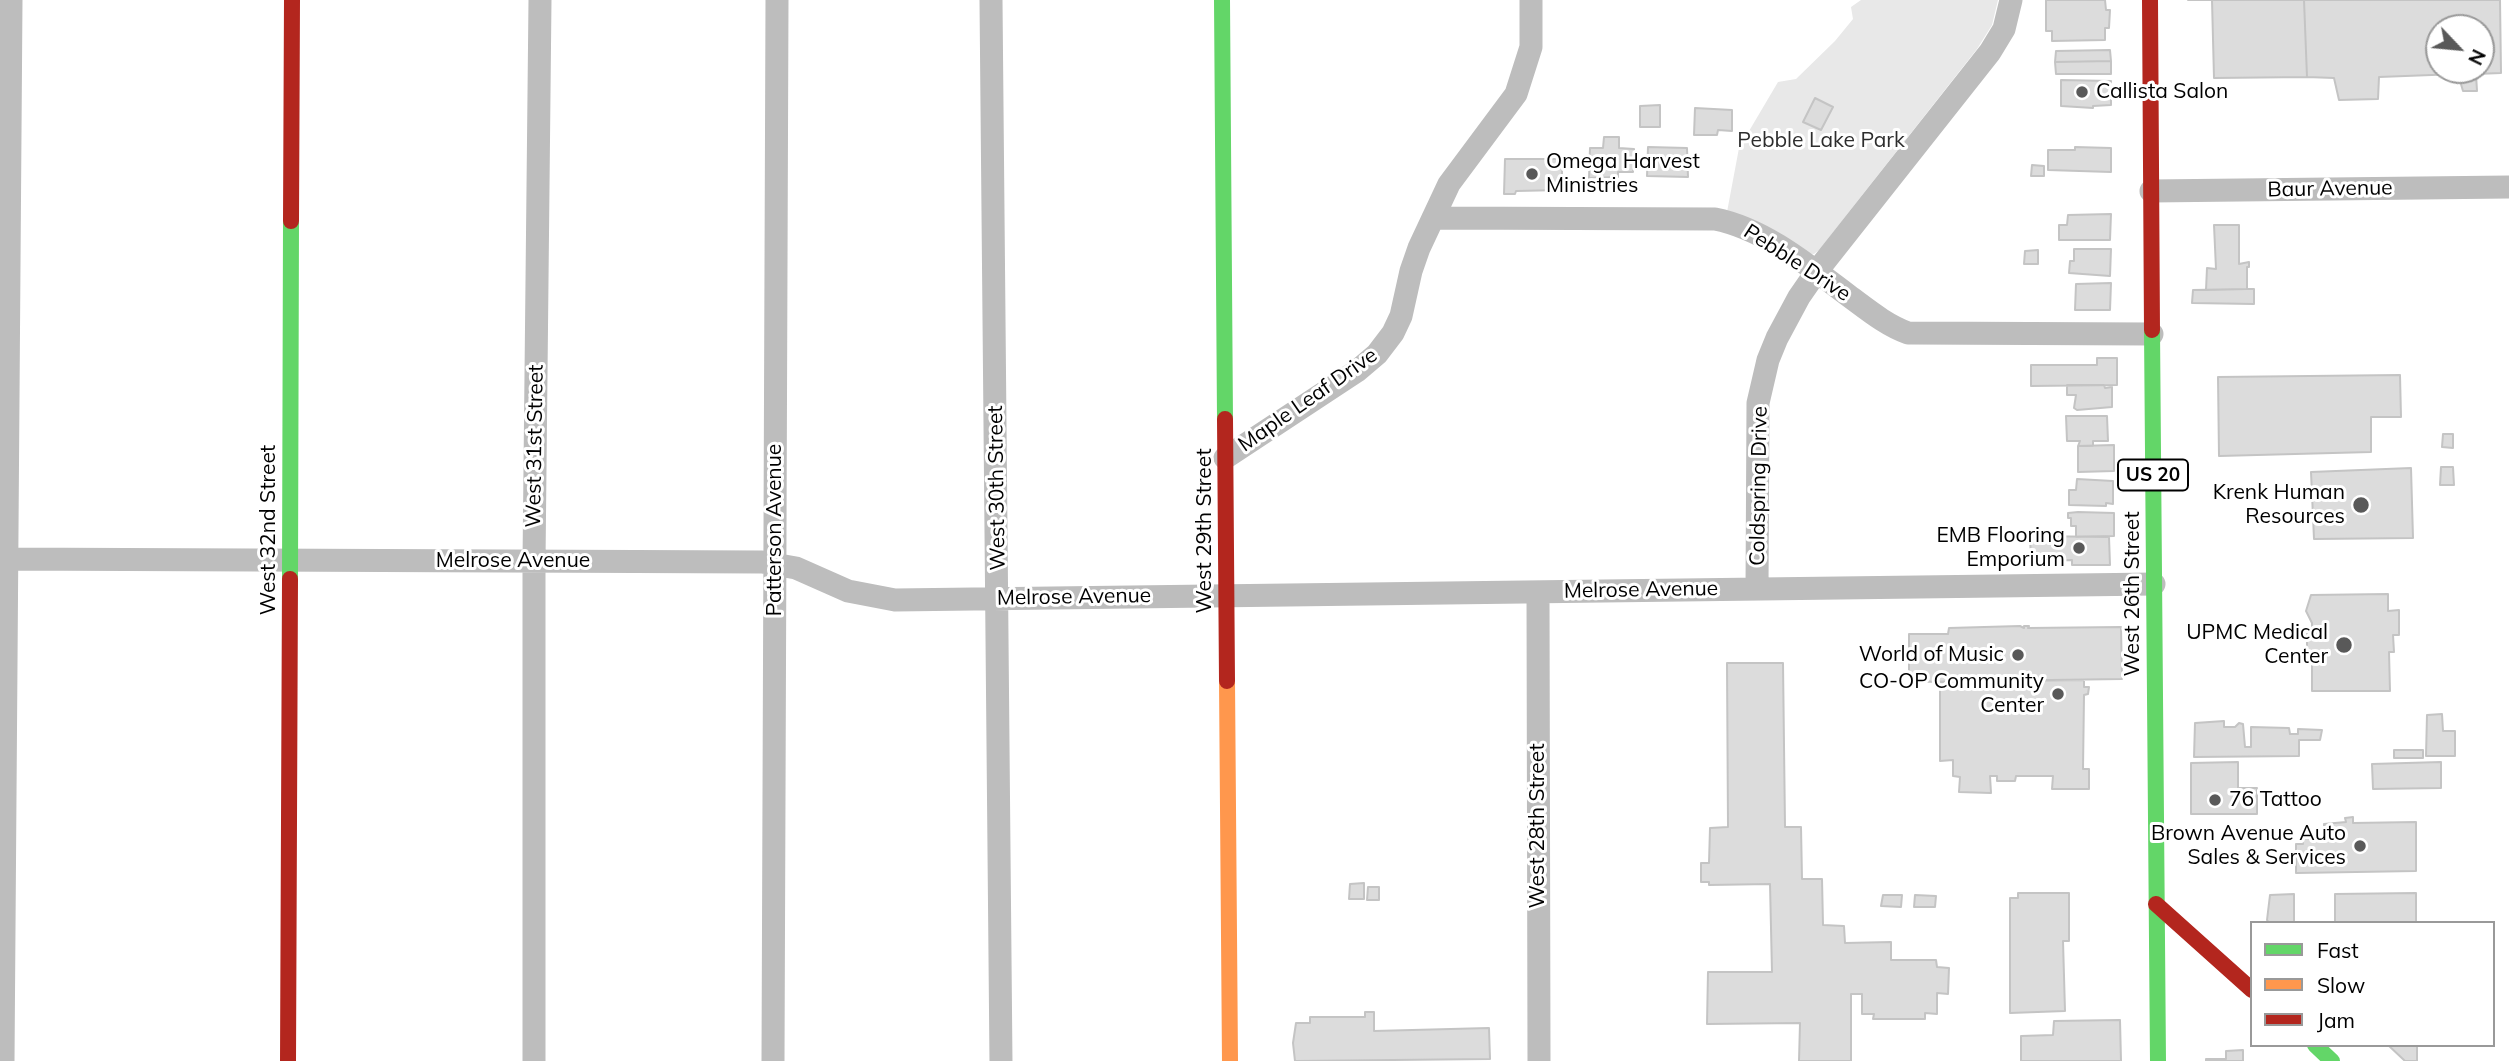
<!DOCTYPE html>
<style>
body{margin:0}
#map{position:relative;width:2509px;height:1061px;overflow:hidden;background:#fff;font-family:Mulish,sans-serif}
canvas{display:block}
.legend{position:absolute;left:2250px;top:921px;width:245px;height:126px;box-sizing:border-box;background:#fff;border:2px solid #999;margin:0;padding:9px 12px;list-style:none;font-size:21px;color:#000}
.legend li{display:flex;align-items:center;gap:14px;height:35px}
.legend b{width:35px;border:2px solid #999}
.north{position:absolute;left:2425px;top:14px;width:70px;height:70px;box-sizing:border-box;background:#fff;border:2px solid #999;border-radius:50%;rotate:116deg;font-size:19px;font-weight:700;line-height:28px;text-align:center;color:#000}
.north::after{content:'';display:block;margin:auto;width:24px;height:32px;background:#595959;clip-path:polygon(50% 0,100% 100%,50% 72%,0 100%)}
</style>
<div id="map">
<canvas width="2509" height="1061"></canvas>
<ul class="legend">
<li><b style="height:9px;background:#63d668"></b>Fast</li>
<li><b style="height:9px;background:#ff974d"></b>Slow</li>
<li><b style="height:9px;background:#b3261e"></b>Jam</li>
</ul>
<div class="north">N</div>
</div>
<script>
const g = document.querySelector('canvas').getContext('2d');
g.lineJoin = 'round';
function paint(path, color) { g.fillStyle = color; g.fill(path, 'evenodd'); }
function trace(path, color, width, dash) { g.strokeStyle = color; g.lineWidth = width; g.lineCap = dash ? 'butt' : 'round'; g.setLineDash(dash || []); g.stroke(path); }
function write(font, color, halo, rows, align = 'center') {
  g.font = font + ' Mulish,sans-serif'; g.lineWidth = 6; g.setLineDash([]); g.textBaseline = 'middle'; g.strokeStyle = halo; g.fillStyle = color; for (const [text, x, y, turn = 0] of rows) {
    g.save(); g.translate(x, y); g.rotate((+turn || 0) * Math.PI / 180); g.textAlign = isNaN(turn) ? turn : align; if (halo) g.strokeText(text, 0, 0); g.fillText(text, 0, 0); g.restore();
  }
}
const green = new Path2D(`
 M1861 0H1998L1992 25 1977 49 1819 250 1814 254 1804 253 1727 212 1739 148 1778 82 1796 79 1835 41 1853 19 1851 7Z`);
const building = new Path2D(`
 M2046 0H2105L2106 10H2110L2109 28H2105V40L2052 41V31H2046Z
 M2188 0H2304L2307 77 2214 78 2212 0Z
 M2304 0H2500L2501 73 2476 74 2477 91H2463L2458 74 2379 77 2378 99 2339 100 2334 78 2307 77ZM2439 28H2481V70H2439Z
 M2110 50 2111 61 2055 62 2056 51Z
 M2111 61V74H2056L2055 62Z
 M2061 80 2111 81V105L2093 106V108L2061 106Z
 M1815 98 1833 107 1821 130 1803 122Z
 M1660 105V127H1640V106Z
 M1695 108 1732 110V131L1718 130 1717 135H1694Z
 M1604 137H1619V148L1634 149 1633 172H1618V177L1589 178 1590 148H1603Z
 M1648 147 1687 148 1688 177 1647 176Z
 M2075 147 2111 148V172L2048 170V150H2075Z
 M1505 159H1562V190L1516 191 1515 194H1504Z
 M2032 165 2044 166V176H2031Z
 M2111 214 2110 240H2059V225H2067L2068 215Z
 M2214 225H2239V264L2249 262V267H2247V289L2206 290 2207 268 2216 269Z
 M2074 249H2111L2110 276 2069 273 2070 261H2074Z
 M2038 250V264H2024L2025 251Z
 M2111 283 2110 310H2075L2076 284Z
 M2247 289H2254V304L2192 303 2193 290Z
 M2097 358H2117V385L2031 386V365H2097Z
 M2400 375 2401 417H2371V452L2219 456 2218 377Z
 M2067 385H2104L2105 388 2112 387V407L2077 410 2074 408 2076 395H2067Z
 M2066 416H2107L2108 441H2093V446H2078L2080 441H2067Z
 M2443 434H2453V448L2442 447Z
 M2114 445V471L2078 472V446Z
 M2441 467H2453L2454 485H2440Z
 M2411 468 2413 538 2314 539 2311 472Z
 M2077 479 2113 481V504L2106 503V506L2069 505V490H2076Z
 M2078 512 2114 513V536L2076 537V526H2071V518H2068V513Z
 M2030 536 2109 537 2110 565H2072V560L2031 561Z
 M2388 594V611L2399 610V635H2393L2394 652H2389L2390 691H2312V655L2307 654V634L2312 635V623L2306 611 2311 595Z
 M2020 626 2024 628V626H2029L2028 628 2121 627 2122 679 1909 682V634H1948L1949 628Z
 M1727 663H1783L1785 827H1801L1802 879H1822L1823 925 1844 926 1845 943 1891 942V960H1936L1937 967 1949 968 1948 994 1937 993V1014L1925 1013V1019H1873L1874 1014H1862V994H1851V1061H1799L1800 1023 1707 1024 1708 972H1772L1770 884 1709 885V882H1701V863H1709L1710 828 1728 827Z
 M2084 680V687H2089L2088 694 2084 695 2083 769H2089V789H2052L2053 776H2016L2015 781H1997V776H1990L1991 793 1959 792 1960 777 1953 776V760L1940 761V682Z
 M2442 714 2443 731H2455V756H2426L2427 715Z
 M2224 721V727H2235L2239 723 2243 724 2245 747H2251V727L2289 728 2290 734H2298V729L2322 730 2320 740H2299V756L2194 757 2195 723Z
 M2394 750H2423V758H2394Z
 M2238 762V788H2257V814H2191V763Z
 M2441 762V788L2373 789 2372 764Z
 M2353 817V823L2416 822V871L2296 873V844H2303V839H2324V824L2346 822 2345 818Z
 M1364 883V899H1349L1350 884Z
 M1368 887H1379V900H1367Z
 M2018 893H2069V941H2063L2065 1011 2010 1013V898H2018Z
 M2416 893V923H2335V894Z
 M2294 894V923H2269L2267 920 2270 895Z
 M1883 895H1902L1901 907 1881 906Z
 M1915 895 1936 896 1935 907H1914Z
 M1365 1012H1374V1031L1489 1028 1490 1059 1295 1061 1293 1043 1296 1023H1310V1017H1365Z
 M2120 1020 2121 1061H2021V1036L2053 1035 2054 1021Z
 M2388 1045H2417V1061H2405Z
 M2243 1050V1061H2206V1059H2226V1051Z`);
const street = new Path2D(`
 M991 0 1001 1061
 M2151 191 2509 187
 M1433 218 1715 219C1765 229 1809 266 1849 296 1868 310 1886 325 1908 333L2152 334
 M1225 458 1357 371 1377 354 1393 333 1401 316 1411 271 1419 248 1449 184 1516 94 1531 47V0
 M0 559 762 562 796 568 848 591 895 600 2154 584
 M1757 589 1758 403 1768 360 1777 338 1799 297 1817 271 1990 52 2004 29 2011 0
 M1538 592 1539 1061
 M3 1061 11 0
 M534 1061V561L540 0
 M773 1061 777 0`);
const fast = new Path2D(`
 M1222 0 1225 419
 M2152 330 2158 1061
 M290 579 291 221
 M2315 1045 2332 1061`);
const slow = new Path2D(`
 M1227 681 1230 1061`);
const jam = new Path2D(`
 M2150 0 2152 330
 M291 221 292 0
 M1225 419 1227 681
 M2156 904 2252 990
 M288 1061 290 579`);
const markers = [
 [2082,92,7,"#595959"],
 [1532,174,7,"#595959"],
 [2361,505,9,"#595959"],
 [2079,548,7,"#595959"],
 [2344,645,9,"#595959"],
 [2018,655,7,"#595959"],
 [2058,694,7,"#595959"],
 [2215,800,7,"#595959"],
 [2360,846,7,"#595959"]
];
const shields = [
 [2153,475,70]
];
const shieldNames = [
 ["US 20",2153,475]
];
const poiNames = [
 ["Callista Salon",2096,92,"left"],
 ["Omega Harvest",1546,162,"left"],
 ["Ministries",1546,186,"left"],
 ["Krenk Human",2345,493],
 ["Resources",2345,517],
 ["EMB Flooring",2065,536],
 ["Emporium",2065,560],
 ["UPMC Medical",2328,633],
 ["Center",2328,657],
 ["World of Music",2004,655],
 ["CO-OP Community",2044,682],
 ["Center",2044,706],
 ["76 Tattoo",2229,800,"left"],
 ["Brown Avenue Auto",2346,834],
 ["Sales & Services",2346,858]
];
const parkNames = [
 ["Pebble Lake Park",1821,141]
];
const streetNames = [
 ["Baur Avenue",2330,189,-1],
 ["Pebble Drive",1797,263,33],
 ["Maple Leaf Drive",1308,400,-35],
 ["West 31st Street",535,446,-89],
 ["Coldspring Drive",1759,486,-89],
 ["West 30th Street",997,488,-91],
 ["West 32nd Street",269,530,-90],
 ["Patterson Avenue",775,530,-90],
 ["West 29th Street",1205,531,-90],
 ["Melrose Avenue",513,561],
 ["Melrose Avenue",1641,590,-1],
 ["West 26th Street",2133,594,-90],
 ["Melrose Avenue",1074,597,-1],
 ["West 28th Street",1538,826,-90]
];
paint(green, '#e8e8e8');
paint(building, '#dcdcdc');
trace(building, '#c4c4c4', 2);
trace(street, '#bdbdbd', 23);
trace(fast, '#63d668', 16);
trace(slow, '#ff974d', 16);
trace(jam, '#b3261e', 16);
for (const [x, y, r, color] of markers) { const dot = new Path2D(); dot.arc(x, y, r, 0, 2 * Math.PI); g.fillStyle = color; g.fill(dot); trace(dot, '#fff', 2.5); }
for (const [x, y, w] of shields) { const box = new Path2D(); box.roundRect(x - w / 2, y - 15.5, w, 31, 5); g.fillStyle = '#fff'; g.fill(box); trace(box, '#000', 2); }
write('bold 19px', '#000', null, shieldNames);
write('21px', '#000', '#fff', poiNames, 'right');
write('21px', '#2d2d2d', '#fff', parkNames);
write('21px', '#000', '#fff', streetNames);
</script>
